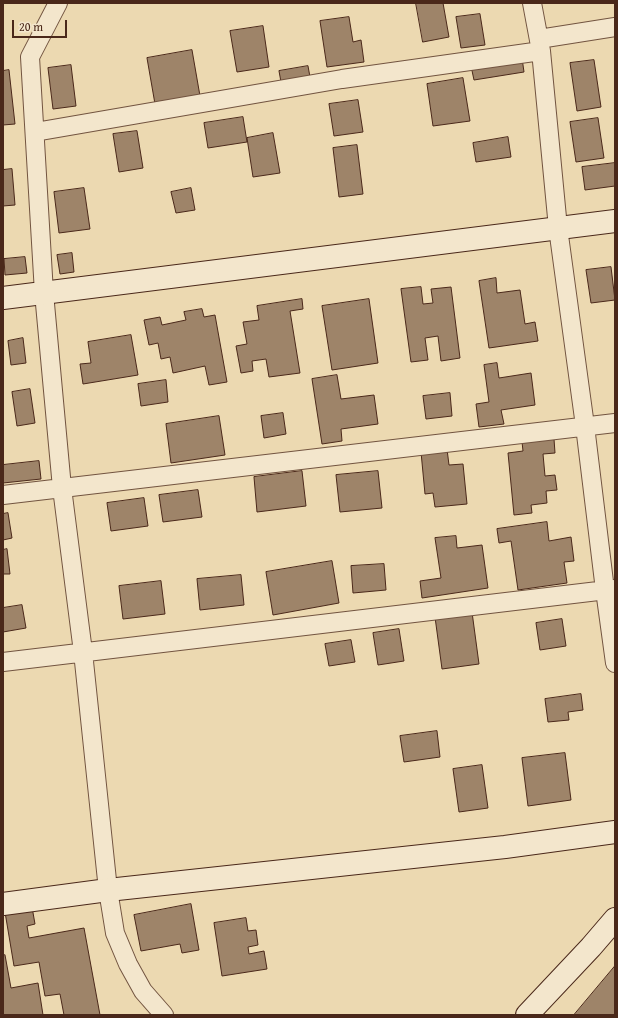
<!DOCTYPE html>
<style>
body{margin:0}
#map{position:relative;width:618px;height:1018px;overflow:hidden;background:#ecd9b1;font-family:"Gentium Book Plus",serif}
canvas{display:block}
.frame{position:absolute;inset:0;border:4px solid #4a281a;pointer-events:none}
.scale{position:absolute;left:12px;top:20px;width:55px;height:18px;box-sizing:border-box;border:2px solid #4a281a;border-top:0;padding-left:5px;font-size:12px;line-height:14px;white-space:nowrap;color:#4a281a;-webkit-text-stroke:3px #f3e6cc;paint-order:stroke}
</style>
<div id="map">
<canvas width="618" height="1018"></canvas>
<div class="frame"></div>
<div class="scale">20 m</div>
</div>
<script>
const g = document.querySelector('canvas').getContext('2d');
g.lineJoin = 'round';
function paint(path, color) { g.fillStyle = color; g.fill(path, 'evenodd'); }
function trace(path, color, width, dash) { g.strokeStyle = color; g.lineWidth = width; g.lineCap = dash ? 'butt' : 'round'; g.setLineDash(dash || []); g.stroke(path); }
const building = new Path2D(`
 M416 3H443L449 37 423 42Z
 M480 14 485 45 461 48 456 17Z
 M349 17 353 42 361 40 364 62 327 67 320 21Z
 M263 26 269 67 237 72 230 31Z
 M192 50 200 96 155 104 147 58Z
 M522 58 524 72 474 80 471 66Z
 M594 60 601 107 577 111 570 63Z
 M71 65 76 106 53 109 48 68Z
 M308 66 310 77 281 82 279 71Z
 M9 70 15 124 3 125V71Z
 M463 78 470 121 433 126 427 84Z
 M358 100 363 132 334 136 329 104Z
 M243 117 247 142 208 148 204 123Z
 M598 118 604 158 576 162 570 122Z
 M137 131 143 168 119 172 113 134Z
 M273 133 280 173 253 177 247 138Z
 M508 137 511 157 476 162 473 143Z
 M357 145 363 194 339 197 333 148Z
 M615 163V186L585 190 582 167Z
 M12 169 15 205 3 206V170Z
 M84 188 90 229 59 233 54 192Z
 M191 188 195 210 176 213 171 192Z
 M72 253 74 272 60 274 57 255Z
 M25 257 27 273 5 275 4 259Z
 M611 267 615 300 591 303 586 270Z
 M496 278 497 293 520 290 525 324 535 322 538 341 489 348 479 281Z
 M421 287 423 304 433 303 431 289 451 287 460 358 441 361 438 336 425 338 428 360 411 362 401 289Z
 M302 299 303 309 290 311 300 373 269 377 266 359 252 361 253 371 241 373 236 346 247 344 243 322 259 320 257 306Z
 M369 299 378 363 332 370 322 306Z
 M202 309 204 317 215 315 227 382 209 385 205 366 173 373 170 357 161 359 158 343 149 345 144 320 160 317 162 325 186 320 184 312Z
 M131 335 138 375 83 384 80 364 91 363 88 342Z
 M23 338 26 363 11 365 8 341Z
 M497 363 499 378 531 373 535 405 501 410 504 424 479 427 476 404 489 402 484 365Z
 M337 375 341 399 374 395 378 424 341 429 342 441 322 444 312 379Z
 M166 380 168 402 141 406 138 384Z
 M30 389 35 423 17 426 12 392Z
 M450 393 452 416 426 419 423 396Z
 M283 413 286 434 264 438 261 416Z
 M219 416 225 455 171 463 166 424Z
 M554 439 555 453 543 454 545 476 555 475 557 490 546 491 547 503 531 505 532 513 514 515 508 453 523 451 522 442Z
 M447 449 449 465 463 464 467 504 435 507 433 493 425 494 421 452Z
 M39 461 41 479 3 483V465Z
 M302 471 306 506 257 512 254 477Z
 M378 471 382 508 340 512 336 475Z
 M198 490 202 517 163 522 159 495Z
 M144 498 148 526 111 531 107 503Z
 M8 513 12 538 3 540V514Z
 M547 522 549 541 571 537 574 561 564 562 567 583 518 590 511 541 499 543 497 529Z
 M456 536 457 548 482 545 488 588 422 598 420 581 441 578 435 538Z
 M7 549 10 574H3V550Z
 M332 561 339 603 273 615 266 572Z
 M384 564 386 590 353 593 351 566Z
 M241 575 244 605 200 610 197 579Z
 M161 581 165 614 123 619 119 586Z
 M22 605 26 628 3 632V608Z
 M472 612 479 664 442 669 435 617Z
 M562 619 566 646 540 650 536 623Z
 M399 629 404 661 378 665 373 633Z
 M351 640 355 662 329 666 325 644Z
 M581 694 583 710 568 712 569 720 548 722 545 699Z
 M437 731 440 757 404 762 400 736Z
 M565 753 571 800 528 806 522 758Z
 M482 765 488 808 459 812 453 769Z
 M191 904 199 950 182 953 180 944 141 951 134 915Z
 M32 907 35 924 27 926 29 938 84 928 100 1015H64L60 994 45 996 39 962 14 966 5 912Z
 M246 918 248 931 256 930 258 945 248 947 249 954 264 951 267 969 222 976 214 923Z
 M5 955 11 988 38 983 43 1015H3V956Z
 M615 966V1015H574Z`);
const street = new Path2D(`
 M58 3 30 57 44 293 62 488 83 652 108 890 115 933 128 964 143 991 164 1015
 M532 3 541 51 558 228 585 426 605 590 615 663
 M539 39 615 27
 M35 132 342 79 541 51
 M3 495 615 423
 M3 662 615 589`);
const secondary = new Path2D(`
 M3 298 615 221
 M3 904 108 890 505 847 615 832
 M527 1015 591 947 615 919`);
paint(building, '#9e8469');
trace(building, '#4a281a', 1);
trace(street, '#725440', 20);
trace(secondary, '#4a281a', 24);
trace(street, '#f3e6cc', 18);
trace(secondary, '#f3e6cc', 22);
</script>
